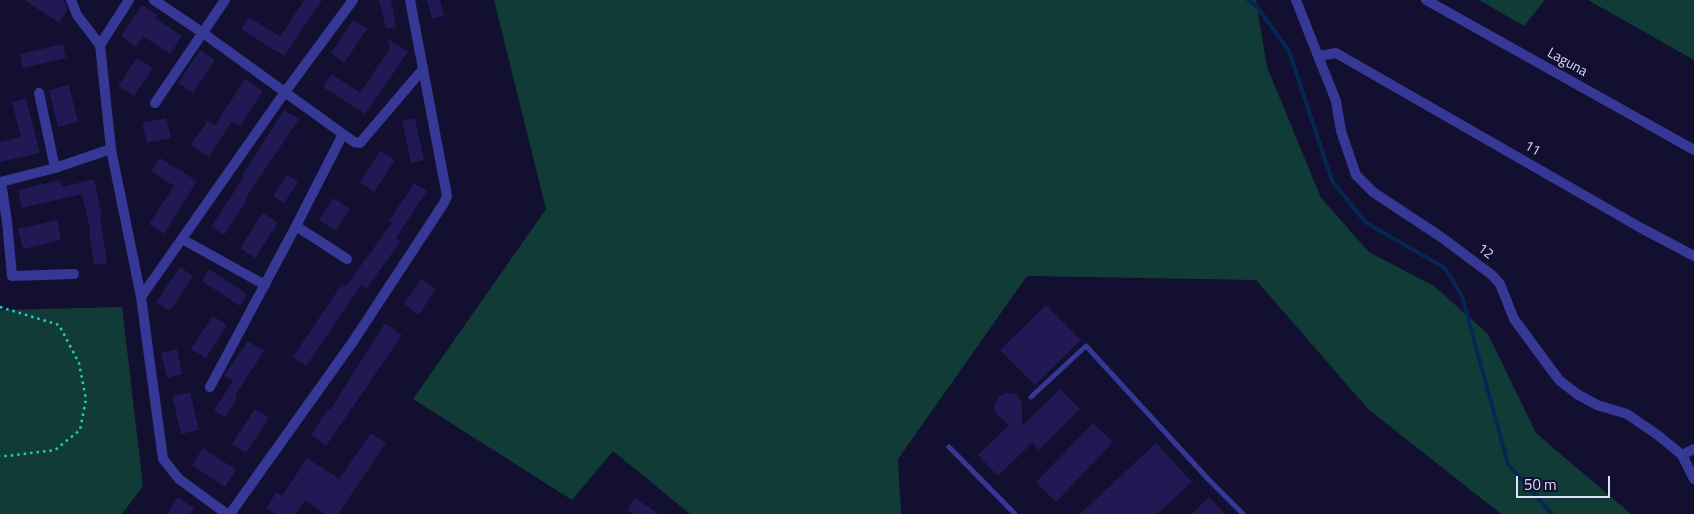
<!DOCTYPE html>
<html>
<head>
<meta charset="utf-8">
<style>
  body { margin:0 }
  #map { position:relative; width:1694px; height:514px; overflow:hidden; background:#120f30; font-family:"Titillium Web",sans-serif }
  canvas { display:block }
  .scale { position:absolute; left:1516px; top:476px; width:94px; height:22px; box-sizing:border-box; border:2px solid #dfdeff; border-top:0; padding-left:6px; font-size:15px; line-height:18px; white-space:nowrap; color:#dfdeff; -webkit-text-stroke:4px #120f30; paint-order:stroke }
</style>
</head>
<body>
<div id="map">
<canvas width="1694" height="514"></canvas>
<div class="scale">50 m</div>
</div>
<script>
const ctx = document.querySelector('canvas').getContext('2d');
ctx.lineJoin = 'round';
function fillPath(path, color) { ctx.fillStyle = color; ctx.fill(path, 'evenodd'); }
function strokePath(path, color, width, dash) { ctx.strokeStyle = color; ctx.lineWidth = width; ctx.lineCap = dash ? 'butt' : 'round'; ctx.setLineDash(dash || []); ctx.stroke(path); }
function write(font, color, halo, rows, align = 'center') {
  ctx.font = font + ' "Titillium Web",sans-serif'; ctx.lineWidth = 5; ctx.setLineDash([]); ctx.textBaseline = 'middle'; ctx.strokeStyle = halo; ctx.fillStyle = color; for (const [text, x, y, turn = 0] of rows) {
    ctx.save(); ctx.translate(x, y); ctx.rotate((+turn || 0) * Math.PI / 180); ctx.textAlign = isNaN(turn) ? turn : align; if (halo) ctx.strokeText(text, 0, 0); ctx.fillText(text, 0, 0); ctx.restore();
  }
}
const green = new Path2D(`
  M494 0H1256L1267 67 1321 198 1369 252 1434 286 1488 334 1536 433 1631 514H1501L1368 409 1256 280 1027 276 898 459 901 514H690L613 451 572 500 413 399 546 209Z
  M1479 0H1545L1524 26Z
  M1588 0H1694V60Z
  M122 307 143 486 122 514H0V310Z`);
const stream = new Path2D(`
  M1248 0 1257 7 1289 51 1332 181 1365 222 1445 268 1462 296 1508 464 1552 514`);
const building = new Path2D(`
  M24 0H64L67 10 59 23Z
  M304 0H322L284 56 241 29 249 17 280 37Z
  M379 0H391L396 27 386 29Z
  M427 0H440L444 16 432 19Z
  M142 5 157 15 155 18 182 36 170 54 143 36 136 47 121 36Z
  M353 20 367 29 344 63 331 53Z
  M388 39 408 52 365 114 323 87 332 74 360 93 390 48Z
  M63 44 66 58 23 68 20 54Z
  M200 50 215 60 193 93 178 83Z
  M137 58 153 68 134 96 118 86Z
  M245 79 263 91 240 126 232 121 209 157 191 145 208 120 215 125Z
  M69 85 78 122 58 127 49 90Z
  M26 99 40 153 0 162V142L21 137 12 102Z
  M284 110 299 119 245 199 247 200 224 235 211 227 243 178 241 177Z
  M166 118 171 138 147 143 142 123Z
  M415 118 424 160 411 163 402 121Z
  M380 151 395 160 374 192 360 182Z
  M160 158 197 181 164 234 149 224 174 186 151 171Z
  M287 175 298 182 284 203 273 196Z
  M94 179 102 217H100L107 263 94 265 89 230H90L82 194 22 208 18 190 60 180 62 187Z
  M414 183 427 191 396 238 401 241 366 289 361 285 306 366 293 357 342 284 346 286 392 223 389 221Z
  M333 198 350 209 336 231 319 220Z
  M263 213 278 223 255 258 240 248Z
  M57 220 61 240 23 249 18 229Z
  M180 267 193 276 170 311 156 302Z
  M209 269 247 294 240 306 202 281Z
  M421 279 436 289 419 315 404 304Z
  M1046 305 1081 340 1035 385 1000 350Z
  M213 316 227 325 206 358 191 349Z
  M385 323 402 335 326 446 311 435 328 409 330 410Z
  M248 341 264 351 235 396 237 398 225 417 214 410 233 381 224 375Z
  M177 349 182 374 167 378 161 353Z
  M1060 389 1080 409 1039 450 1032 443 998 476 978 455 1009 425 997 415 995 411 994 406 998 397 1005 393H1014L1018 396 1022 403V426Z
  M190 392 199 430 181 434 172 396Z
  M255 409 269 418 246 453 232 444Z
  M1093 423 1113 442 1056 502 1036 482Z
  M371 433 386 443 338 514H325L305 500 296 514H275L266 508 276 493 282 496 307 458 339 479Z
  M1156 443 1192 482 1157 514H1080Z
  M203 448 236 470 225 487 192 465Z
  M178 497 194 508 190 514H167Z
  M1209 497 1225 514H1192Z
  M635 498 659 514H633L627 510Z`);
const path = new Path2D(`
  M0 307 59 325 79 363 86 399 80 430 55 450 7 456H0`);
const lane = new Path2D(`
  M1031 397 1086 346 1208 479 1243 514
  M949 447 1015 514`);
const street = new Path2D(`
  M71 0 77 15 100 45
  M129 0 100 45 111 149 141 297 163 459 179 479 227 514
  M154 0 203 33 354 142 360 143 423 69
  M1296 0 1318 56
  M1426 0 1694 150
  M39 93 55 168
  M155 103 225 0
  M296 226 347 259
  M182 239 265 285
  M1694 256 1641 228 1336 53 1318 56 1336 101 1341 131 1356 175 1373 192 1441 237 1492 275 1500 284 1514 319 1559 380 1577 394 1597 405 1627 414 1659 436 1682 455 1694 479
  M74 274 12 276 7 222 1 182 55 168 111 149
  M141 297 285 92 353 0
  M210 387 296 226 343 134
  M1682 455 1694 449
  M230 514 352 343 444 203 447 196 410 0`);
const streetNames = [
  ["Laguna",1567,63,29],
  ["11",1532,149,30],
  ["12",1485,252,37]
];
fillPath(green, '#113b36');
strokePath(stream, '#052753', 4);
fillPath(building, '#211953');
strokePath(path, '#23ceb8', 2.5, [2.5, 4]);
strokePath(lane, '#353894', 5);
strokePath(street, '#353894', 10);
write('14px', '#dfdeff', '#120f30', streetNames);
</script>
</body>
</html>
